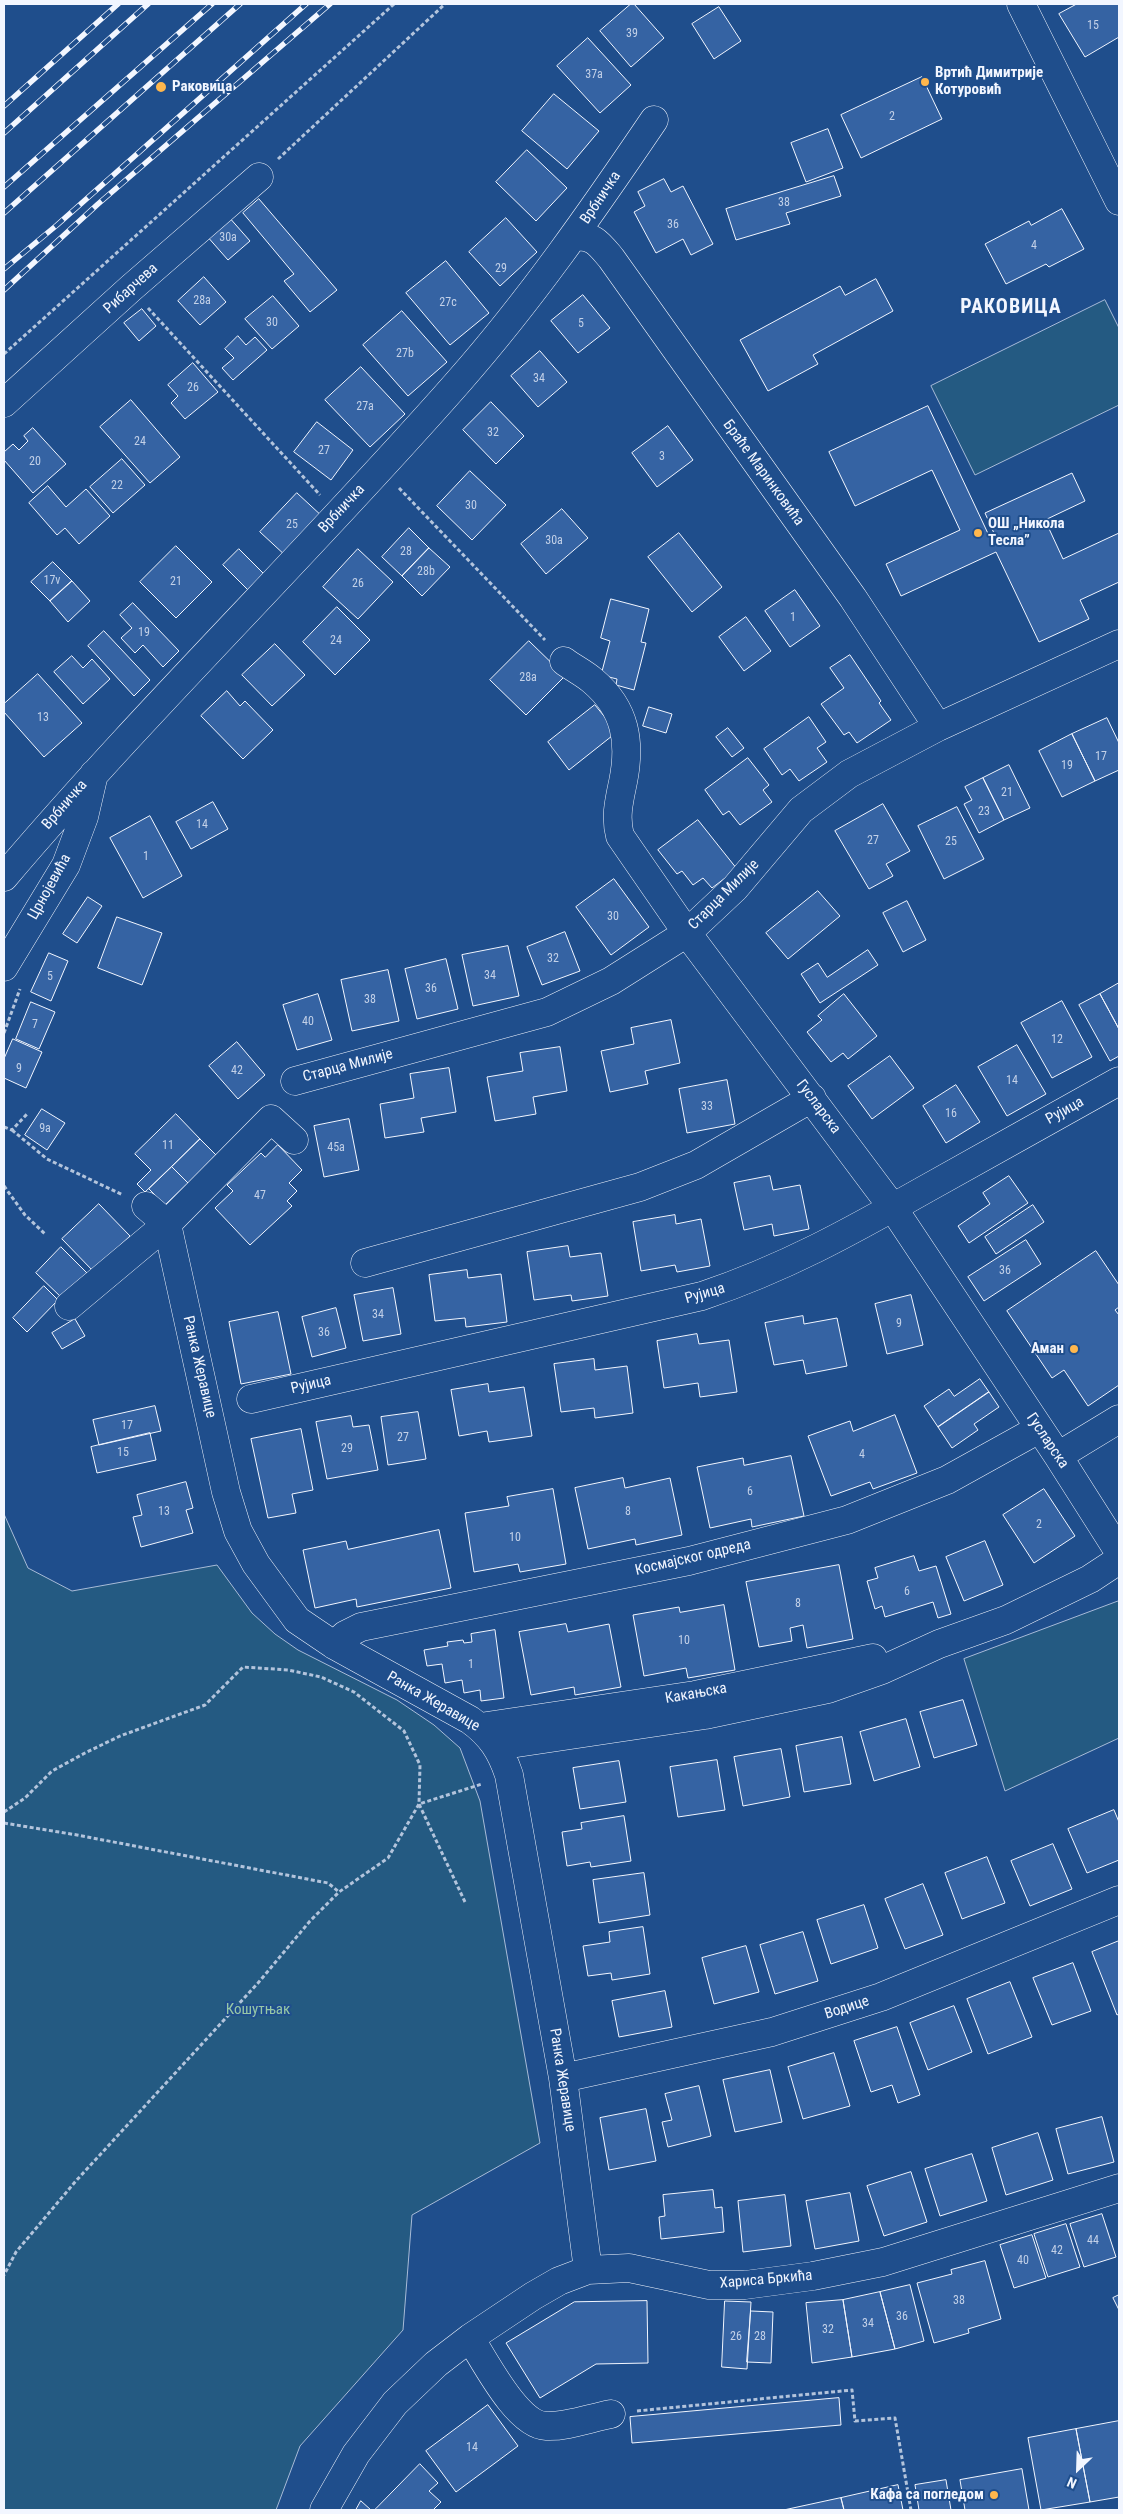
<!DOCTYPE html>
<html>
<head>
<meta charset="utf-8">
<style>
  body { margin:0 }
  #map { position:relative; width:1123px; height:2514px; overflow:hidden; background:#1f4e8c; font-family:"Roboto Condensed",sans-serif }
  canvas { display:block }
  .frame { position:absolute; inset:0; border:5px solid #f2f6ff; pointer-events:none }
  .north { position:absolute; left:1053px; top:2444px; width:50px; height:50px; -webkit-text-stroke:4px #1f4e8c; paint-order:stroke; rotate:204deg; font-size:14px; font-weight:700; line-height:20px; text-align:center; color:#f2f6ff }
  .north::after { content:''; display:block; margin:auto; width:18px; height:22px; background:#f2f6ff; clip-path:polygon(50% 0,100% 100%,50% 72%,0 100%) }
</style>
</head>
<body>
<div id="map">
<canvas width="1123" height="2514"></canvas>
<div class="frame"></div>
<div class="north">N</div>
</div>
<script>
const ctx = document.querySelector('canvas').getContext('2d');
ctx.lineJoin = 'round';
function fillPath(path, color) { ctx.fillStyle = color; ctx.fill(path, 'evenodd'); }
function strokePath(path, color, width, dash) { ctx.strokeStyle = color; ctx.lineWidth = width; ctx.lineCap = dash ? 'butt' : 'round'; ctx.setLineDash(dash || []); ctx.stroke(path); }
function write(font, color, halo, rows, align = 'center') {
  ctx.font = font + ' "Roboto Condensed",sans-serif'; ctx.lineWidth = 4; ctx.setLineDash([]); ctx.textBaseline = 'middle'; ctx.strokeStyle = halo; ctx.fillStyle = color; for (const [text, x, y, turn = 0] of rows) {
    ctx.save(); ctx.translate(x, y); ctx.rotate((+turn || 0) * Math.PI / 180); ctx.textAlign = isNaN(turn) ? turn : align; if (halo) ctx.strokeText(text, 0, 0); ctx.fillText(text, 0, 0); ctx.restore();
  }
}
const green = new Path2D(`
  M1105 300 1119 328V405L975 475 931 386Z
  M4 1514 28 1568 72 1591 217 1565 252 1613 275 1634 298 1650 397 1700 434 1725 460 1748 480 1801 540 2143 412 2215 403 2330 300 2446 276 2510H4Z
  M1119 1601V1738L1005 1791 964 1659Z`);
const building = new Path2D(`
  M631 4H634L664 38 631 67 600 31Z
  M1077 4H1119V37L1085 57 1059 14Z
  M719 7 741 41 714 59 692 24Z
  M588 38 631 85 600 113 557 66Z
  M922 77 942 119 861 158 841 115Z
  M554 94 599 131 567 169 522 131Z
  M828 129 843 168 806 182 791 143Z
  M527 150 567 188 536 221 496 182Z
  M834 176 841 196 786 213 790 224 736 240 726 209Z
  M664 179 671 192 683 186 713 244 691 255 683 239 656 253 634 212 645 206 638 192Z
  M259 199 337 290 310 312 284 281 294 274 243 213Z
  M1062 209 1084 249 1049 267 1046 264 1006 284 985 244 1029 221 1031 225Z
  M228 216 250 241 228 260 206 235Z
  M506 218 537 252 500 286 469 252Z
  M446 261 489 313 450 345 406 293Z
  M204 277 226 302 200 325 178 301Z
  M876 279 893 311 813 355 818 364 768 391 740 340 840 286 845 295Z
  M583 295 610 328 578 353 551 321Z
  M273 296 299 326 272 349 245 319Z
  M142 309 156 326 139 341 124 323Z
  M402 311 447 362 408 396 363 345Z
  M238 336 246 345 255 337 267 350 233 380 222 368 234 358 225 349Z
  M540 351 567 382 538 407 511 376Z
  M193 363 218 392 185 419 171 403 178 396 168 385Z
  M361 367 405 414 370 447 325 400Z
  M131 400 180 457 150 483 100 427Z
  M491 402 524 436 496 464 463 430Z
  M928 406 992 542 997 540 985 513 1072 473 1085 501 1045 520 1063 559 1119 533V582L1080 600 1089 619 1039 642 996 552 901 596 886 564 960 530 932 470 855 506 829 452Z
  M317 422 353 450 331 480 294 452Z
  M668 426 693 460 657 487 632 453Z
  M33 428 66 464 33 493 4 460V452L13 444 19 450 28 441 24 436Z
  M122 459 145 485 113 513 90 487Z
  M470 471 506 505 472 540 437 506Z
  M48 486 66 507 86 489 110 516 79 544 65 528 57 535 29 503Z
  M297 493 324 518 287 557 260 532Z
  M562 509 588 538 546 574 521 544Z
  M409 528 429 548 402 576 382 557Z
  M679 533 722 587 692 612 648 557Z
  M176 546 212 582 176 618 140 582Z
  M429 548 450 567 422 596 402 576Z
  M239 549 265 575 249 591 223 565Z
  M358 549 393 582 358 619 323 587Z
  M53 562 72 581 50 601 31 582Z
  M72 581 90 601 68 622 50 601Z
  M795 590 820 626 790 647 765 611Z
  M611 599 649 609 641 642 646 643 634 690 616 685 617 679 601 675 610 641 601 638Z
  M133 603 179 651 163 667 143 645 135 653 121 638 132 628 120 615Z
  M337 607 370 640 335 675 303 642Z
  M746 617 771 651 744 671 719 637Z
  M104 631 150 680 134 696 88 646Z
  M529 641 565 676 526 715 490 680Z
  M275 644 305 675 272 706 242 675Z
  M850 655 881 701 879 703 891 720 857 743 849 732 844 735 821 704 844 688 830 668Z
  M72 656 83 668 92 659 110 679 83 704 54 672Z
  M38 674 82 723 44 757 4 712V704Z
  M227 691 240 706 245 701 273 730 243 759 201 716Z
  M595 705 617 732 569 770 548 742Z
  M649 707 672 714 666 733 643 726Z
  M809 717 826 742 817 748 827 762 799 781 790 769 782 775 764 749Z
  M1107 718 1119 743V770L1095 781 1072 734Z
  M728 728 744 748 732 757 716 737Z
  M1072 734 1095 781 1062 797 1039 751Z
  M748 758 769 785 763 790 772 802 740 825 729 811 723 815 705 790Z
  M1009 765 1030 808 1004 820 983 778Z
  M983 778 1004 820 979 833 964 804 972 800 965 787Z
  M213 802 228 829 191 849 176 822Z
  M883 804 910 851 886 864 893 876 869 889 835 831Z
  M957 807 984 859 944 879 918 826Z
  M150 816 182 876 143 898 110 838Z
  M698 820 737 869 712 888 703 878 693 885 682 871 677 874 658 850Z
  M614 879 649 927 611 955 576 907Z
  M818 891 840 916 788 959 766 933Z
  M88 897 102 906 77 943 63 934Z
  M907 901 926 940 903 952 883 913Z
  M117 917 162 933 142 985 98 968Z
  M565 932 580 971 542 985 527 947Z
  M508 946 519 996 473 1006 462 955Z
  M868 950 878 965 820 1003 801 974 818 963 827 977Z
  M49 953 68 961 51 1001 31 992Z
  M446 959 458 1009 417 1019 405 969Z
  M388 970 399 1021 352 1031 341 980Z
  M1119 983V1029L1100 994Z
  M318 994 332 1040 297 1050 283 1005Z
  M844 994 877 1036 848 1059 843 1053 831 1062 807 1032 822 1020 818 1016Z
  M1100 994 1119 1029V1056L1110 1061 1079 1005Z
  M1062 1001 1092 1057 1052 1078 1021 1023Z
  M31 1002 55 1012 39 1049 16 1039Z
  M671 1020 680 1063 645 1071 648 1084 610 1092 601 1051 634 1044 631 1028Z
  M13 1039 42 1052 26 1088 4 1078V1059Z
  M237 1042 265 1075 238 1099 209 1066Z
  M1017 1045 1046 1094 1007 1116 978 1067Z
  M560 1047 567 1091 533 1097 536 1114 495 1121 487 1077 523 1071 520 1053Z
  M890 1056 914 1088 872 1119 848 1086Z
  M449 1068 456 1112 421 1118 424 1132 385 1138 380 1104 414 1098 410 1074Z
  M727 1080 735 1124 687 1133 679 1089Z
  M956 1085 980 1122 946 1143 923 1106Z
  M42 1109 65 1123 47 1150 25 1135Z
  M176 1114 200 1139 145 1192 137 1184 151 1170 135 1154Z
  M349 1119 359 1170 324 1177 314 1126Z
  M200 1139 217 1156 188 1183 172 1167Z
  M278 1145 302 1170 289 1183 297 1191 287 1201 292 1206 250 1245 215 1208 233 1191 227 1185 261 1153 265 1157Z
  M172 1167 188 1183 165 1205 149 1189Z
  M770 1176 773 1190 800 1185 809 1229 774 1236 772 1224 744 1230 734 1183Z
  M1009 1176 1028 1203 969 1243 958 1226 990 1204 983 1193Z
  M99 1204 130 1236 93 1271 62 1239Z
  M1033 1205 1044 1222 996 1254 985 1237Z
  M675 1215 676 1224 701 1219 710 1266 677 1272 675 1265 641 1271 633 1222Z
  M1026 1240 1041 1264 984 1301 968 1277Z
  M568 1246 570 1257 601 1253 608 1296 572 1301 571 1295 534 1300 527 1252Z
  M61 1247 87 1273 62 1298 36 1273Z
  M1096 1251 1119 1285V1307L1115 1310 1119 1315V1385L1088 1406 1064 1370 1052 1378 1007 1311Z
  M467 1270 468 1278 501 1274 507 1322 466 1327 465 1318 435 1321 429 1275Z
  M44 1286 58 1300 27 1332 13 1318Z
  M393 1288 401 1334 363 1341 354 1295Z
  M911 1295 923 1345 887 1354 875 1304Z
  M336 1308 346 1348 312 1357 302 1317Z
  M278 1312 291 1374 241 1384 229 1322Z
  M803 1316 804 1324 837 1318 847 1366 806 1374 803 1360 774 1365 765 1323Z
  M75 1319 85 1336 62 1349 52 1333Z
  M697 1334 699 1344 729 1340 737 1392 700 1397 698 1383 664 1388 657 1341Z
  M594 1359 595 1370 627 1366 633 1413 595 1418 594 1408 561 1412 554 1364Z
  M980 1379 989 1392 938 1427 924 1406 949 1389 954 1396Z
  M488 1384 489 1392 524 1387 532 1436 489 1442 487 1431 459 1436 451 1390Z
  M989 1392 999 1407 974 1424 978 1430 952 1448 938 1427Z
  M155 1406 161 1431 99 1445 93 1420Z
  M418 1412 426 1459 388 1465 381 1417Z
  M895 1415 917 1473 873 1489 870 1482 831 1496 808 1436 850 1421 853 1431Z
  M351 1416 353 1427 369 1425 378 1470 327 1479 316 1422Z
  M301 1429 313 1490 292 1494 296 1513 268 1518 251 1439Z
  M150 1433 156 1460 97 1473 91 1447Z
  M791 1456 804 1516 752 1527 751 1519 710 1528 697 1467 743 1458 744 1465Z
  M623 1478 625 1488 670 1478 682 1535 636 1545 635 1539 588 1549 575 1488Z
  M186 1482 193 1508 186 1510 193 1533 141 1547 133 1517 142 1515 137 1495Z
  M553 1489 566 1564 520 1572 518 1564 474 1572 465 1513 509 1506 507 1497Z
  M1044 1489 1075 1536 1034 1563 1003 1515Z
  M439 1530 451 1588 357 1607 356 1599 315 1608 303 1550 346 1541 348 1549Z
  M985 1541 1003 1585 964 1601 946 1557Z
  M914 1556 919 1571 936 1566 951 1614 938 1618 933 1602 885 1617 882 1606 875 1609 867 1581 878 1578 875 1568Z
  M839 1565 853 1639 807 1648 803 1625 790 1628 792 1641 759 1647 746 1582Z
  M724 1605 735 1670 688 1678 686 1668 644 1676 633 1615 679 1607 680 1612Z
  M566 1624 568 1632 609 1624 621 1687 575 1695 574 1687 531 1695 519 1632Z
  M495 1630 504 1698 481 1701 480 1690 464 1693 462 1680 445 1683 442 1664 427 1666 424 1650 448 1646 447 1642 463 1640 464 1643 472 1642 471 1634Z
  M963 1700 977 1745 934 1758 920 1712Z
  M906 1719 920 1767 874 1781 860 1732Z
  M842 1737 851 1784 804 1792 796 1746Z
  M781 1749 790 1797 743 1806 734 1757Z
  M717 1760 725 1810 678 1817 670 1767Z
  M619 1761 626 1802 580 1809 573 1768Z
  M1114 1810 1119 1822V1860L1087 1873 1068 1829Z
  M624 1816 631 1861 591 1867 590 1862 567 1866 562 1832 582 1829 581 1823Z
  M1053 1844 1072 1889 1030 1906 1011 1861Z
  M987 1857 1005 1903 962 1919 945 1873Z
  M644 1873 650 1915 599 1923 593 1880Z
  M923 1884 943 1935 905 1949 885 1899Z
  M864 1905 878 1948 831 1964 817 1920Z
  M643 1927 650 1974 612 1980 611 1973 588 1976 583 1946 610 1942 609 1932Z
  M803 1932 818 1981 775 1994 760 1945Z
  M1119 1941V2014L1117 2015 1092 1952Z
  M746 1946 759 1992 714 2004 702 1958Z
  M1073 1963 1091 2011 1052 2025 1033 1978Z
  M1010 1982 1032 2037 988 2054 967 1999Z
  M665 1991 672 2027 619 2037 612 2001Z
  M954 2006 972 2052 928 2070 910 2023Z
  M897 2027 920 2095 898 2103 892 2085 871 2092 854 2041Z
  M834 2053 850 2106 803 2119 788 2067Z
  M770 2070 782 2122 735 2132 723 2080Z
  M699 2086 711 2136 668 2147 662 2122 672 2120 665 2094Z
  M646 2109 656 2161 609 2170 600 2118Z
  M1102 2117 1114 2162 1068 2174 1056 2129Z
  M1038 2133 1053 2180 1006 2195 992 2148Z
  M972 2154 987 2201 940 2216 925 2169Z
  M911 2172 927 2222 884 2236 867 2186Z
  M713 2190 715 2208 722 2207 724 2232 661 2239 659 2217 665 2216 663 2195Z
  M850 2193 859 2241 815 2249 806 2201Z
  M785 2195 791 2246 743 2252 738 2201Z
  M1102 2214 1116 2257 1084 2267 1070 2224Z
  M1066 2224 1080 2267 1048 2277 1034 2234Z
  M1032 2235 1046 2278 1014 2288 1000 2245Z
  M985 2261 1001 2319 968 2329 969 2333 934 2343 917 2283 952 2274 951 2270Z
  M910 2285 924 2341 895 2349 880 2292Z
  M880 2292 895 2349 852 2357 843 2300Z
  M1119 2295V2310L1113 2298Z
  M843 2300 852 2357 812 2363 806 2303Z
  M647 2301 648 2363 596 2364 540 2398 506 2343 574 2302Z
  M725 2301 751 2302 747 2369 722 2367Z
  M751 2311 773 2312 771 2363 747 2362Z
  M839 2398 841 2425 632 2443 630 2417Z
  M488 2405 518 2446 456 2492 426 2451Z
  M1119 2421V2497L1090 2502 1076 2429Z
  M1076 2429 1090 2502 1041 2510 1028 2438Z
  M420 2464 438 2483 429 2491 441 2502 433 2510H377L376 2509Z
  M1022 2469 1029 2510H965L960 2480Z
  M946 2480 951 2510H919L915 2485Z
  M898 2485 903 2510H844L841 2498Z
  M841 2498 844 2510H784Z
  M361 2501 371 2510H356Z`);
const path = new Path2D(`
  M278 159 445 4
  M148 308 320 495
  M4 354 394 4
  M399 488 545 640
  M4 1033 20 989
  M4 1127 12 1130 28 1113
  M12 1130 47 1159 123 1195
  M4 1186 25 1215 45 1234
  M4 1812 25 1798 52 1771 85 1753 120 1736 205 1705 243 1667 288 1670 321 1677 354 1692 404 1731 420 1765 419 1804 388 1858 339 1892 310 1921 258 1983 75 2182 16 2252 4 2275
  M4 1823 77 1835 328 1883 339 1892
  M465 1902 419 1804 482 1784
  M637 2411 852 2390 855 2421 895 2418 911 2510`);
const minor = new Path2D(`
  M1021 4 1119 201
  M574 237C593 234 600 245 611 258L853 598 938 727
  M4 403 131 288 259 177
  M564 661C573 668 584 673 593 681 626 709 631 742 623 782 619 801 615 817 620 836L687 933 893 1208 1058 1456 1119 1552
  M4 877C150 705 311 550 459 381 531 299 593 210 654 120
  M4 967 66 865 84 817 94 774
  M295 1081 547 1012 611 981 687 933 735 888 801 810 849 774 938 727 1119 644
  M146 1206 167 1224
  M167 1224 226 1492 238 1531 256 1564 297 1620 334 1645 470 1720C491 1735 501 1751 509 1775L563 2078 588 2270
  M365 1263 640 1187 696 1165 812 1098
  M69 1306 167 1224 271 1119 294 1140
  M251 1399 702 1296C785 1268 848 1233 924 1190 989 1154 1054 1117 1119 1081
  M1058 1456 1119 1419
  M334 1645 345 1635 361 1627 689 1561 847 1520 947 1480 1039 1429
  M480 1727 695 1695 873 1658
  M497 1746 705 1715 828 1689 882 1670 939 1644 1006 1620 1090 1579 1119 1560
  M563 2078 772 2032 881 1997 1119 1900
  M470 2338C485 2361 517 2425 546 2426 567 2427 590 2418 611 2414
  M324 2510 356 2454 395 2403 436 2364 470 2338 533 2296 559 2281 588 2270 629 2268 709 2285H745L813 2276 883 2262 1119 2188`);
const rail = new Path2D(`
  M4 106 118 4
  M4 133 148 4
  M4 187 212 4
  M4 213 240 4
  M4 269 57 225 306 4
  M4 290 98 204 330 4`);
const markers = [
  [925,82,5,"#ffb74d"],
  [161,87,6,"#ffb74d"],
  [978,533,5,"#ffb74d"],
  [1074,1349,5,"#ffb74d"],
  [994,2495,5,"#ffb74d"]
];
const numberNames = [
  ["15",1093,26],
  ["39",632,34],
  ["37a",594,75],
  ["2",892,117],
  ["38",784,203],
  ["36",673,225],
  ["30a",228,238],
  ["4",1034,246],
  ["29",501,269],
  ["28a",202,301],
  ["27c",448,303],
  ["30",272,323],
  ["5",581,324],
  ["27b",405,354],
  ["34",539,379],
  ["26",193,388],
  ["27a",365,407],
  ["32",493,433],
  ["24",140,442],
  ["27",324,451],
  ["3",662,457],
  ["20",35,462],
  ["22",117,486],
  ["30",471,506],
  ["25",292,525],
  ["30a",554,541],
  ["28",406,552],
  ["28b",426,572],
  ["17v",52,581],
  ["21",176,582],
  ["26",358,584],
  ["1",793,618],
  ["19",144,633],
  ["24",336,641],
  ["28a",528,678],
  ["13",43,718],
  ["17",1101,757],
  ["19",1067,766],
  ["21",1007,793],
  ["23",984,812],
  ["14",202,825],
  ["27",873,841],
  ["25",951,842],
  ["1",146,857],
  ["30",613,917],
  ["32",553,959],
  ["34",490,976],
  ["5",50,977],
  ["36",431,989],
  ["38",370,1000],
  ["40",308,1022],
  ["7",35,1025],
  ["12",1057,1040],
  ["9",19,1069],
  ["42",237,1071],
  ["14",1012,1081],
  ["33",707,1107],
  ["16",951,1114],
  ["9a",45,1129],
  ["11",168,1146],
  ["45a",336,1148],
  ["47",260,1196],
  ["36",1005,1271],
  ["34",378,1315],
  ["9",899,1324],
  ["36",324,1333],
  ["17",127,1426],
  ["27",403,1438],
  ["29",347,1449],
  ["15",123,1453],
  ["4",862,1455],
  ["6",750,1492],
  ["13",164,1512],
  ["8",628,1512],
  ["2",1039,1525],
  ["10",515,1538],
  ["6",907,1592],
  ["8",798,1604],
  ["10",684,1641],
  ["1",471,1665],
  ["44",1093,2241],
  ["42",1057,2251],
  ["40",1023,2261],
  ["38",959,2301],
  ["36",902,2317],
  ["34",868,2324],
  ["32",828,2330],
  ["26",736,2337],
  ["28",760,2337],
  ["14",472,2448]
];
const poiNames = [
  ["Вртић Димитрије",935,73],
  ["Котуровић",935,90],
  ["Раковица",172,87],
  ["ОШ „Никола",988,524],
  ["Тесла”",988,541],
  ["Аман",1064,1349,"right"],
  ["Кафа са погледом",984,2495,"right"]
];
const streetNames = [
  ["Врбничка",601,198,-56],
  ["Рибарчева",131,289,-42],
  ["Браће Маринковића",763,473,54],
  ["Врбничка",342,509,-47],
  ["Врбничка",65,805,-49],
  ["Црнојевића",50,887,-61],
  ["Старца Милије",724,895,-45],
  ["Старца Милије",348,1066,-15],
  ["Гусларска",818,1107,53],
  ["Рујица",1065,1111,-29],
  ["Рујица",705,1294,-16],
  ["Ранка Жеравице",199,1367,77],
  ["Рујица",311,1385,-13],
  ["Гусларска",1047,1441,56],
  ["Космајског одреда",693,1558,-13],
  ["Какањска",696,1694,-10],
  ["Ранка Жеравице",433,1702,30],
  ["Водице",847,2008,-18],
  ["Ранка Жеравице",562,2080,81],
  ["Хариса Бркића",766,2280,-5]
];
const parkNames = [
  ["Кошутњак",258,2010]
];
const districtNames = [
  ["РАКОВИЦА",1011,308]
];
fillPath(green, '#245a82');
strokePath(green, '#a8bbd7', 1);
fillPath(building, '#3563a3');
strokePath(building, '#f2f6ff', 1);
strokePath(minor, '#f2f6ff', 29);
strokePath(path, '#b3c4dc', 3, [4, 2.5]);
strokePath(minor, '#1f4e8c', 28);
strokePath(rail, '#f2f6ff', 5.5);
strokePath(rail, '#1f4e8c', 4, [11]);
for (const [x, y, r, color] of markers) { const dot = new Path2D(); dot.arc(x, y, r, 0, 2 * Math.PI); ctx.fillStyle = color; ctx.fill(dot); strokePath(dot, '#1f4e8c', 2); }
write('12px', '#c3d1e8', null, numberNames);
write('bold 15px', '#f2f6ff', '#1f4e8c', poiNames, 'left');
write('15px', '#f2f6ff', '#1f4e8c', streetNames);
write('15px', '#97c8a6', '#1f4e8c', parkNames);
ctx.letterSpacing = '1px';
write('bold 20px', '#f2f6ff', '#1f4e8c', districtNames);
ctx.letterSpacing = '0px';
</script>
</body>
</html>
